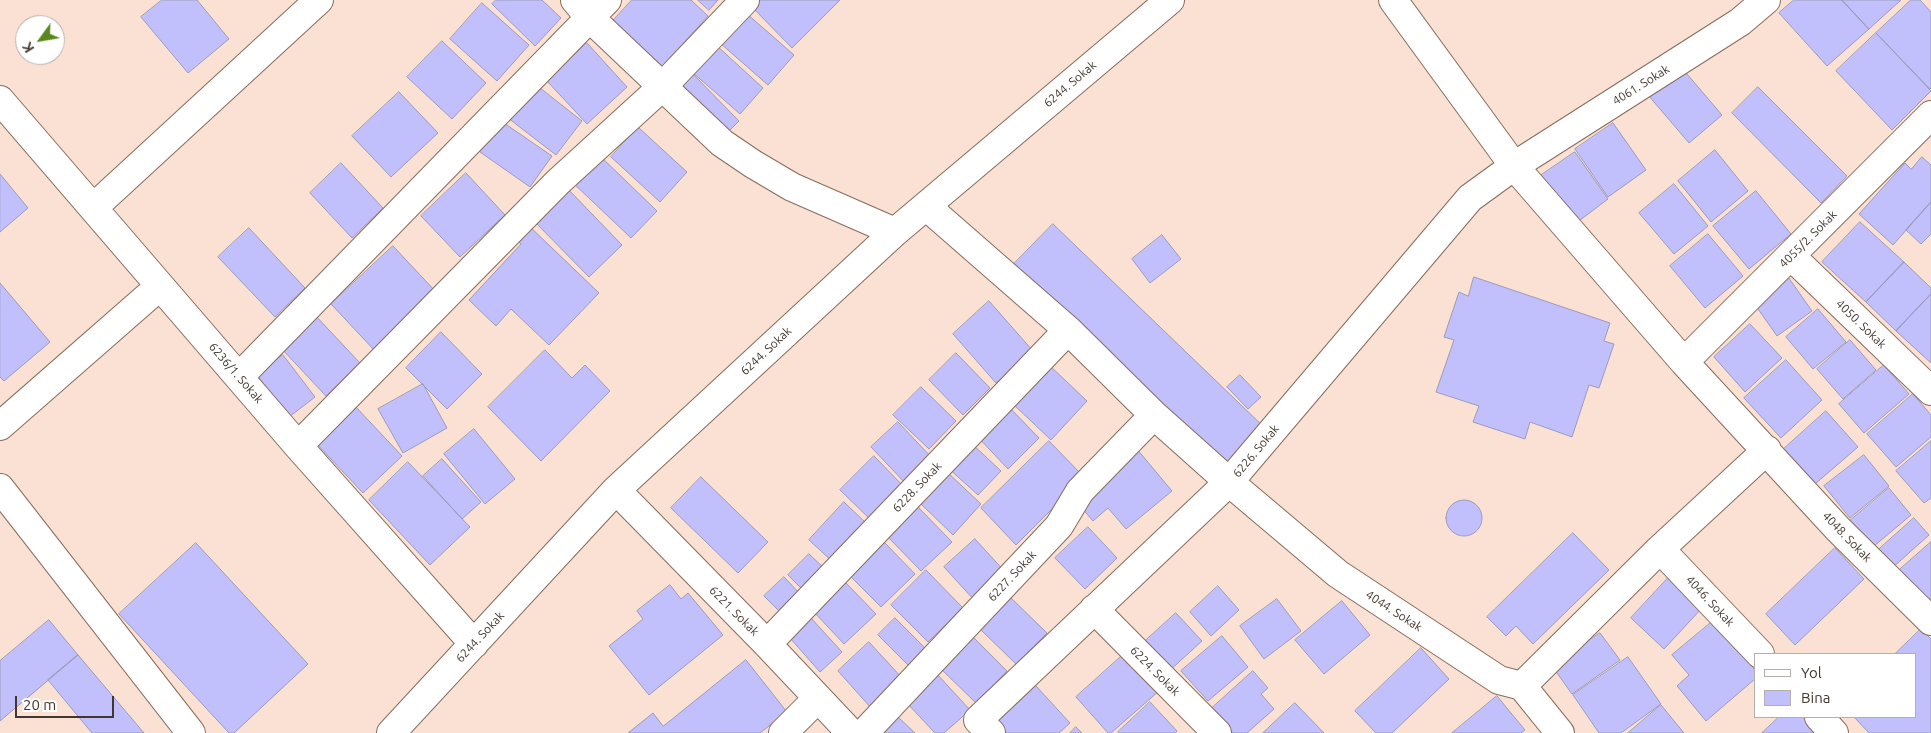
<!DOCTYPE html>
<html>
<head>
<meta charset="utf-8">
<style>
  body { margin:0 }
  #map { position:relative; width:1931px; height:733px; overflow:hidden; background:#fbe1d3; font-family:Ubuntu,sans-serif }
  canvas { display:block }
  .legend { position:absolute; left:1754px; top:653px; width:162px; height:65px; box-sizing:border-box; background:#fff; border:1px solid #b3afab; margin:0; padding:6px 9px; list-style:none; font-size:15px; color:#42362e }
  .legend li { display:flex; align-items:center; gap:10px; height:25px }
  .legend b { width:25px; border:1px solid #b3afab }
  .north { position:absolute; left:15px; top:15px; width:50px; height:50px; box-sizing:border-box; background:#fff; border:1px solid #b3afab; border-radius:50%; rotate:238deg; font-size:14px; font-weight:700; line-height:20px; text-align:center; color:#42362e }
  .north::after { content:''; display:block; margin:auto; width:18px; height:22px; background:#59891e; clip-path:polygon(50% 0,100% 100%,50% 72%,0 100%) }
  .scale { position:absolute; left:15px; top:696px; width:99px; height:22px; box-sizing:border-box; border:2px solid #42362e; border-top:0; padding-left:6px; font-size:15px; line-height:18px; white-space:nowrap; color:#42362e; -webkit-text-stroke:4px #fff; paint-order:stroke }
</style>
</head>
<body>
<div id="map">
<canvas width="1931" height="733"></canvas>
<ul class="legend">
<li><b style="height:6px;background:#fff"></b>Yol</li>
<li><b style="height:14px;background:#c1c0fd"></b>Bina</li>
</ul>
<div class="north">K</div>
<div class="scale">20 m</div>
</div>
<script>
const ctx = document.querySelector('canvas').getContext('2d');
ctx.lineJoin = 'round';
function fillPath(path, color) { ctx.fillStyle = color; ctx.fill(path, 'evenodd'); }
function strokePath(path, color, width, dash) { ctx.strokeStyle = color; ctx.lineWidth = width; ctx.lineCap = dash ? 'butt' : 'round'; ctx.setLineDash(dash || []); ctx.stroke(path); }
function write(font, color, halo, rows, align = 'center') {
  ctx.font = font + ' Ubuntu,sans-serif'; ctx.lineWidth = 4; ctx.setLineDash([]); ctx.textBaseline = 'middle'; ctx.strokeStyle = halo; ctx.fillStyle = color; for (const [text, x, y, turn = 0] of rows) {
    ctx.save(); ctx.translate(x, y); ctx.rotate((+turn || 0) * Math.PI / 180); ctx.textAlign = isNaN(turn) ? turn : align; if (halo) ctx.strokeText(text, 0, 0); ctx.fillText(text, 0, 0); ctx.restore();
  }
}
const building = new Path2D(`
  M162 0H197L229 39 188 73 141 17Z
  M496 0H542L561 18 535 46 492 4Z
  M632 0H691L708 16 658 71 608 26Z
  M698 0H718L709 10Z
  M759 0H840L792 48 752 7Z
  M1794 0H1842L1869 29 1827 66 1779 13Z
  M1842 0H1901L1869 29Z
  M1911 0H1920L1931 12V88L1930 89 1876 33Z
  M482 3 529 45 497 81 450 39Z
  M746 13 794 55 768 85 720 43Z
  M1876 33 1931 91 1892 130 1836 71Z
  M442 41 486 83 452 119 407 77Z
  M587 43 627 87 587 124 547 81Z
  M716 45 763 88 740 114 692 72Z
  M1681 67 1722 115 1689 143 1648 95Z
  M691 72 739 121 721 139 673 90Z
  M535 84 582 121 556 155 508 118Z
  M1758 87 1847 176 1821 203 1732 113Z
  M399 92 438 133 391 177 352 136Z
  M501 121 552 156 530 187 480 152Z
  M1613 123 1646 170 1608 197 1575 149Z
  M638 127 687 172 660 202 611 157Z
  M1715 150 1748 191 1711 222 1678 181Z
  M1575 152 1608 199 1575 224 1537 178Z
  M597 153 657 211 631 238 571 181Z
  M1922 157 1931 165V202L1893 245 1859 214 1905 163 1911 169Z
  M341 163 383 208 352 238 310 193Z
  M466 173 505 215 460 257 421 216Z
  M0 174 28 208 0 232Z
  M1674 184 1708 226 1674 254 1639 213Z
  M566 187 622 245 589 277 532 219Z
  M1756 191 1791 234 1749 269 1713 226Z
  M1931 202V234L1921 244 1906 230Z
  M1860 222 1904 262 1866 302 1822 262Z
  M526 223 599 293 549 345 511 309 496 326 469 300 521 244 513 236Z
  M1053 224 1267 430 1227 472 1012 266Z
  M249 228 305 288 275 317 218 257Z
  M1708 234 1743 276 1705 308 1670 266Z
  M1162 235 1181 259 1150 283 1132 259Z
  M393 246 437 293 375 351 331 304Z
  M1904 262 1931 288V294L1896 331 1866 302Z
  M1786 274 1812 311 1777 336 1751 299Z
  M1474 277 1610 323 1604 341 1614 344 1599 388 1589 385 1572 437 1530 422 1525 439 1473 422 1479 406 1436 392 1454 340 1444 337 1459 292 1468 296Z
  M0 283 50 342 4 381 0 377Z
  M1931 294V363L1896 331Z
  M989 301 1033 351 996 383 953 334Z
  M1818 309 1846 342 1813 369 1786 337Z
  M314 314 360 363 326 396 280 347Z
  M1750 324 1782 358 1745 392 1714 357Z
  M441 332 482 374 447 409 406 368Z
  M1850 340 1876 370 1843 399 1817 369Z
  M545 350 572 378 585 365 610 391 541 461 488 407Z
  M956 353 990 388 963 415 929 380Z
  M283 355 315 397 289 417 257 375Z
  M1786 360 1822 400 1781 438 1744 398Z
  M1048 364 1087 401 1051 440 1012 403Z
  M1884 365 1909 394 1864 433 1839 404Z
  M1240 375 1261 397 1248 409 1227 387Z
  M423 384 447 428 403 453 378 409Z
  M921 387 956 421 929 449 893 415Z
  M1913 394 1931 415V437L1896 467 1867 434Z
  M1006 404 1039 438 1008 469 975 434Z
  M354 405 402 456 363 493 315 442Z
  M1826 411 1858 447 1808 490 1777 455Z
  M898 422 934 460 907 485 871 447Z
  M474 429 515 479 485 504 444 454Z
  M1049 441 1084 477 1016 545 981 508Z
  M1931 441V498L1924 503 1896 471Z
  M970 442 1001 471 978 495 947 467Z
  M1136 448 1172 491 1126 529 1108 508 1093 521 1075 500Z
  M1864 455 1889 486 1850 518 1824 486Z
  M874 456 906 489 873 522 840 490Z
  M442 459 481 502 462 519 423 476Z
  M408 462 470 527 430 565 369 500Z
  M946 471 981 504 953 535 918 501Z
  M701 477 768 542 738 573 671 508Z
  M1889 488 1911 515 1867 552 1845 525Z
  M1446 518a18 18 0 1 1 36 0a18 18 0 1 1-36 0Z
  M844 502 869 526 835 564 809 540Z
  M917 506 952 542 921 571 886 535Z
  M1914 518 1929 535 1891 569 1876 552Z
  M1088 527 1117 558 1085 589 1055 558Z
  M1573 533 1609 570 1533 644 1516 626 1506 636 1487 617Z
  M975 539 1006 573 975 601 944 567Z
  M884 542 915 574 881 607 850 576Z
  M1931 542V599L1925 604 1897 572Z
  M196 543 308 664 234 733H229L119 614Z
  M1835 548 1864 579 1795 645 1766 614Z
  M809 554 826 570 805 592 788 575Z
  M926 570 963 608 928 642 891 605Z
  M784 577 803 597 784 616 764 596Z
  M1669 577 1702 608 1664 649 1631 618Z
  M844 581 876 614 844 644 813 611Z
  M670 585 681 599 688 593 723 635 649 695 609 646 643 619 637 611Z
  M1218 586 1239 610 1211 636 1190 612Z
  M1009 596 1047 633 1016 664 979 628Z
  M1277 599 1301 631 1264 659 1240 626Z
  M1342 601 1370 635 1324 674 1295 640Z
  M1176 613 1202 641 1168 672 1143 643Z
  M811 618 842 652 820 672 790 638Z
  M895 618 927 650 910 667 878 635Z
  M49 620 78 655 0 721V661Z
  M1713 621 1755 670V679L1706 721 1677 686 1689 675 1672 655Z
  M1921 629 1931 639V733H1869L1854 717H1915V654H1895Z
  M1600 633 1620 660 1572 694 1552 666Z
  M972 636 1007 671 976 703 940 668Z
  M1222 636 1248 667 1208 701 1181 671Z
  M869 642 902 678 871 708 838 671Z
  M1421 648 1449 679 1392 733H1376L1355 711Z
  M1125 653 1159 691 1111 733H1108L1076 697Z
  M78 655 144 733H92L48 680Z
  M1628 657 1661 704 1621 733H1599L1573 695Z
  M746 660 787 712 760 733H628L653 713 663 726Z
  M1253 671 1268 688 1261 694 1274 709 1247 733H1233L1212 708Z
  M937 674 970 710 944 733H935L906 702Z
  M1036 686 1070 723 1059 733H1007L997 723Z
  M1497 696 1525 730 1521 733H1452Z
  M1150 702 1177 731 1175 733H1119L1118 732Z
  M1295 703 1324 733H1263Z
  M1661 705 1684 733H1628Z
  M897 716 915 733H881Z
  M1779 717H1810L1826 733H1762Z
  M1076 727 1082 733H1070Z`);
const minor = new Path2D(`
  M575 0 590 18 722 143 753 164 792 187 895 232
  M1393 0 1514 166 1684 362 1838 529 1931 621
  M0 100 298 446 474 644
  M926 206 1068 330 1154 415 1229 482 1338 574 1499 680 1522 686 1560 733
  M93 208 319 0
  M1791 256 1931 391
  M1684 362 1931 115
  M239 377 607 0
  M0 426 160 286
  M298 446 558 182 662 87 745 0
  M0 488 191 733
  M616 490 767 644 851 733
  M1660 549 1760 654
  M1094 609 1217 733
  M767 644 1068 330
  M1522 686 1660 549 1767 450
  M1819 717 1834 733
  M391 733 616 490 895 232 1170 0
  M783 733 817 699
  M864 733 1059 526 1080 491 1154 415
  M991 733 978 720 1229 482 1470 198 1514 166 1740 22 1766 0`);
const streetNames = [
  ["6244. Sokak",1070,84,-40],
  ["4061. Sokak",1641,85,-32],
  ["4055/2. Sokak",1808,239,-45],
  ["4050. Sokak",1861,324,44],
  ["6244. Sokak",766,351,-43],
  ["6236/1. Sokak",236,373,49],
  ["6226. Sokak",1256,451,-50],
  ["6228. Sokak",917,487,-46],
  ["4048. Sokak",1847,537,46],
  ["6227. Sokak",1012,576,-47],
  ["4046. Sokak",1710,601,47],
  ["6221. Sokak",734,611,45],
  ["4044. Sokak",1394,611,33],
  ["6244. Sokak",480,637,-47],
  ["6224. Sokak",1155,671,45]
];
fillPath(building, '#c1c0fd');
strokePath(building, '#9b9bb9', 1);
strokePath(minor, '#886c5b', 30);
strokePath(minor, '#fff', 28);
write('12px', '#42362e', '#fff', streetNames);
</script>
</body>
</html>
